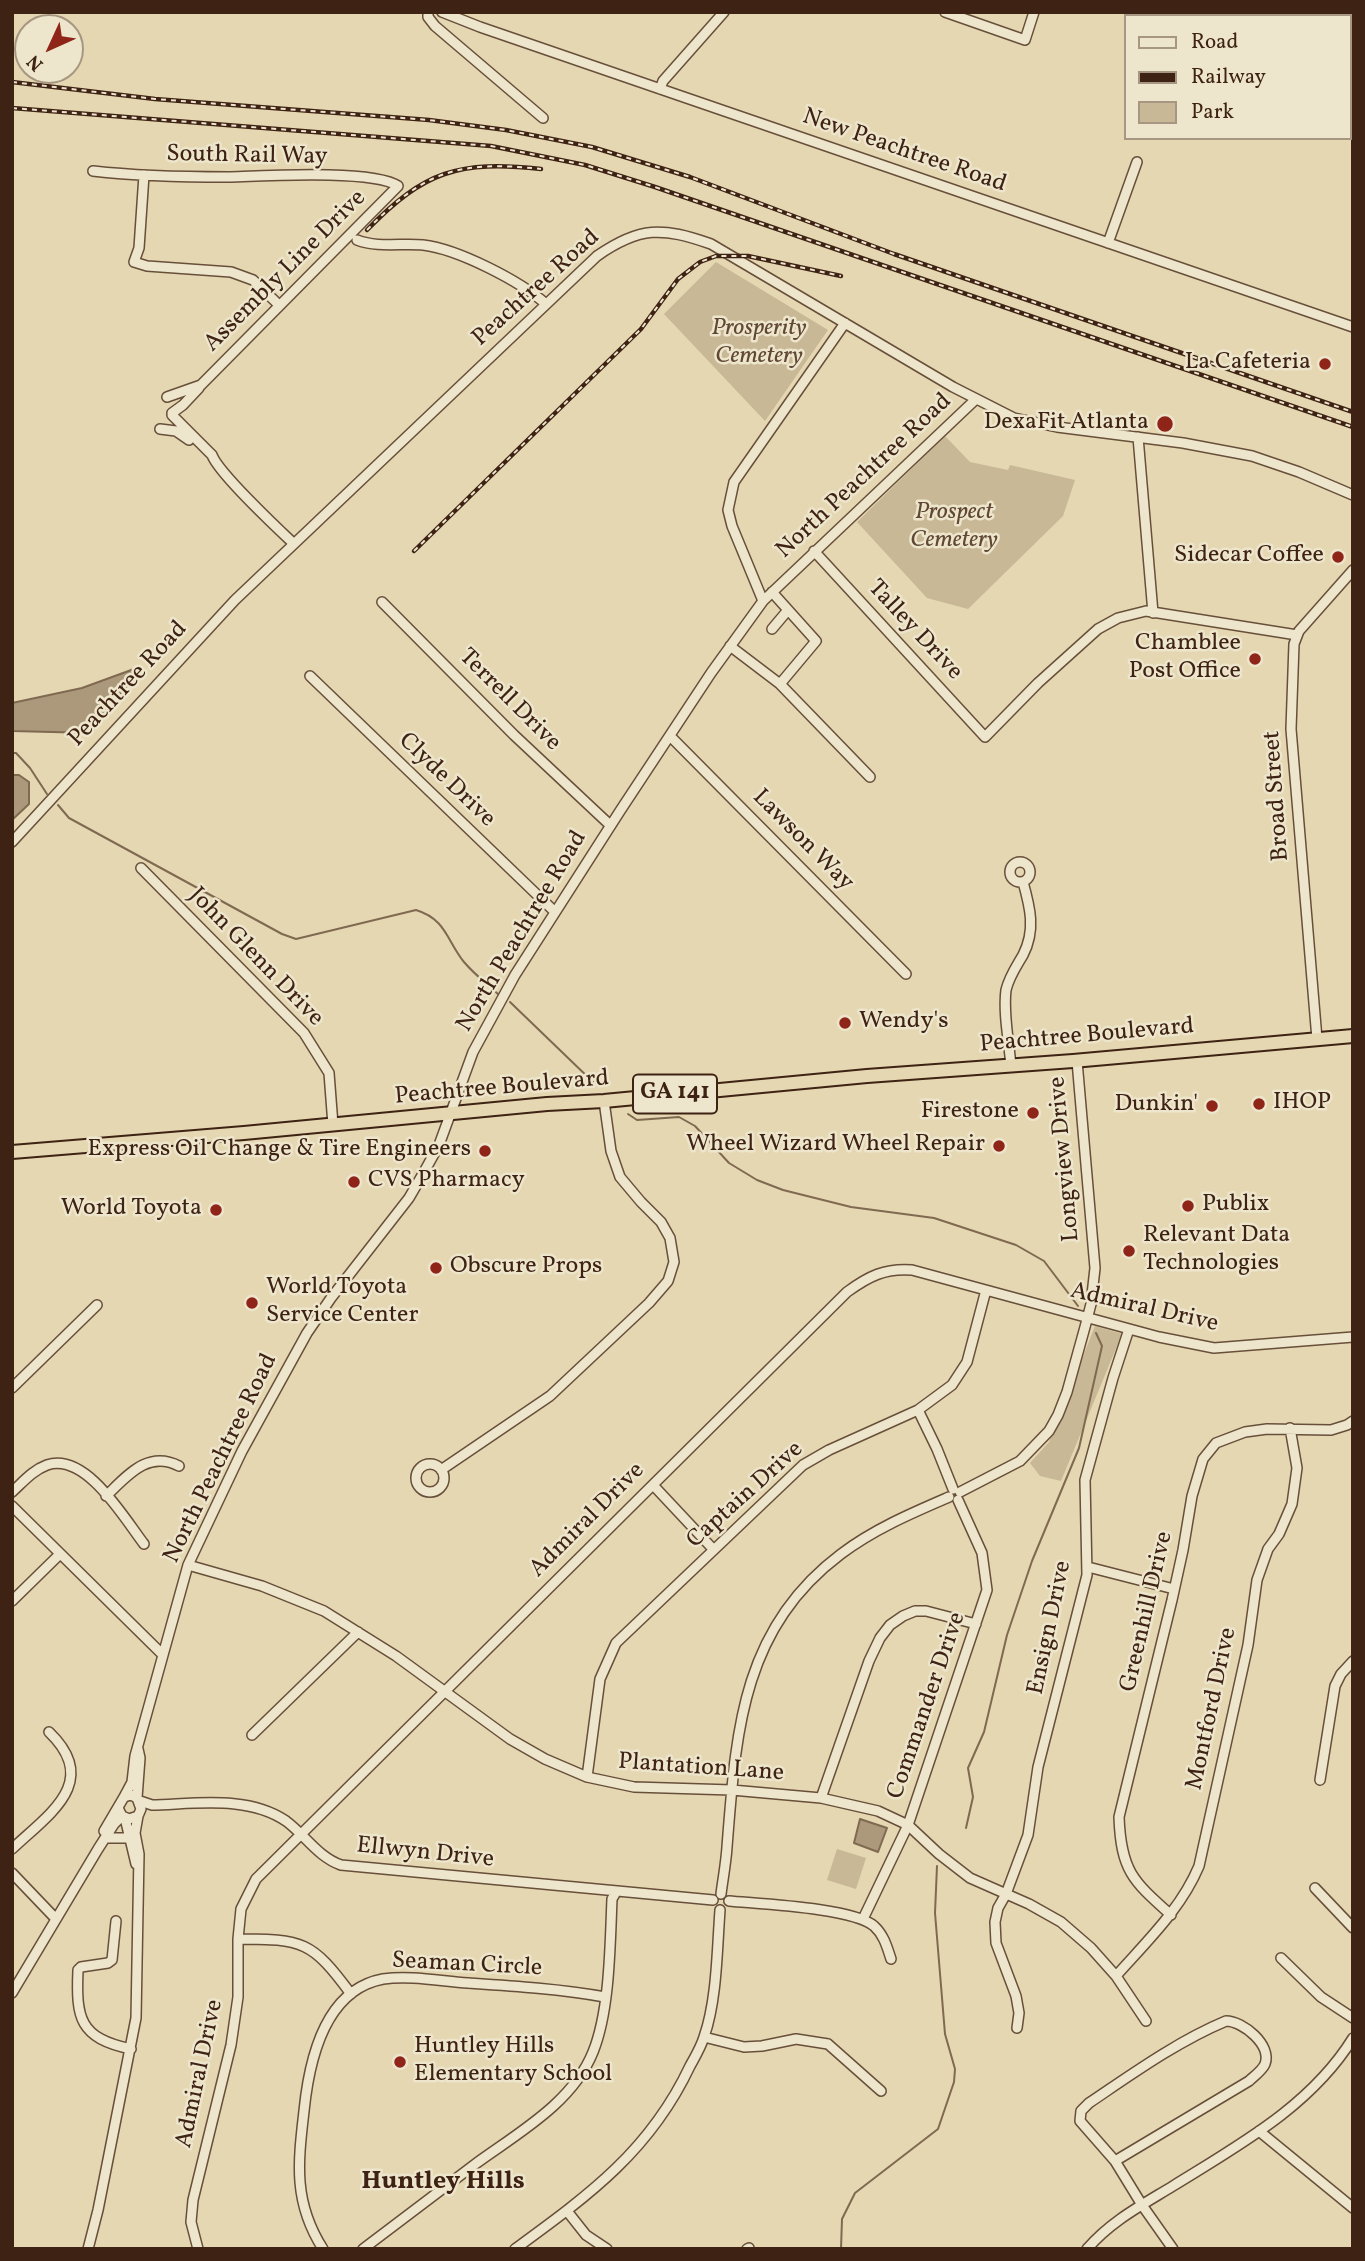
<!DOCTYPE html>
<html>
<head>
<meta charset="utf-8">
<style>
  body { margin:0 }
  #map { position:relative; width:1365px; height:2261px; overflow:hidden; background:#e4d7b1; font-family:Vollkorn,serif }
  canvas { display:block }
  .frame { position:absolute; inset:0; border:14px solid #3e2213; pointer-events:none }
  .legend { position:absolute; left:1124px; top:14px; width:228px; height:126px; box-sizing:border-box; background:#ede5cc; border:2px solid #a79782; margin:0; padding:9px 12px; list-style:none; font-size:21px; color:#3e2213 }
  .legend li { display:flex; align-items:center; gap:14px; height:35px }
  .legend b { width:35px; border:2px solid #a79782 }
  .north { position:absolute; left:14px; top:14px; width:70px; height:70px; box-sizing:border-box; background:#ede5cc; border:2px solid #a79782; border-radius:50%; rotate:225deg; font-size:19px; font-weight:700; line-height:28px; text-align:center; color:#3e2213 }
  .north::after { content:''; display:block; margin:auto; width:24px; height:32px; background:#8f2418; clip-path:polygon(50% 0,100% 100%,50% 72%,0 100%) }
</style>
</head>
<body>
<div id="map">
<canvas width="1365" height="2261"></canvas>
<div class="frame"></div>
<ul class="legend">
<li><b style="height:9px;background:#ede5cc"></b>Road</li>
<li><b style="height:9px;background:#3e2213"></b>Railway</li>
<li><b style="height:19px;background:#c8b896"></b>Park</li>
</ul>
<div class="north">N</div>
</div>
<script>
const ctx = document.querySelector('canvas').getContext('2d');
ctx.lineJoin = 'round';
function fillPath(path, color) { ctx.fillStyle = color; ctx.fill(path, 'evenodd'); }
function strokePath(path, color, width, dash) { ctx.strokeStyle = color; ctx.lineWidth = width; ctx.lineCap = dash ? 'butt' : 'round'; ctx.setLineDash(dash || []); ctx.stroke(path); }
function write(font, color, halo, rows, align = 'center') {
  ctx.font = font + ' Vollkorn,serif'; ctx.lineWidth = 5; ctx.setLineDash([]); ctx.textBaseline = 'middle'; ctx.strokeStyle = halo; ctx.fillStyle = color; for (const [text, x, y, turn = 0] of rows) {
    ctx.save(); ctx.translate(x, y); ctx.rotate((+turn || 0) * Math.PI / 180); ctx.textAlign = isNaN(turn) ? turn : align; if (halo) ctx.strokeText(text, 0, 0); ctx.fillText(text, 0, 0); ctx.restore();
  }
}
const green = new Path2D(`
  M716 262 828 330 765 421 664 314Z
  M945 436 970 462 1008 470 1010 465 1075 480 1063 516 968 609 927 598 857 522Z
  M1095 1326 1122 1334 1061 1481 1040 1476 1030 1463 1049 1442Z
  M837 1849 866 1858 856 1889 827 1880Z`);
const water = new Path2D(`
  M134 669 136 674 91 733 12 731V703L82 688Z
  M12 775H19L29 782V804L12 820Z
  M860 1819 887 1828 878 1852 854 1843Z`);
const stream = new Path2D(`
  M12 753H16L30 768 47 794
  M58 805 69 818 282 934 296 939 416 910C446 919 447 941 464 962 474 974 487 984 498 994
  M510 1002 593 1082
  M628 1114 637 1120 679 1117 695 1126 729 1163 757 1180 783 1190 851 1207 934 1218 1016 1245 1044 1261 1078 1306
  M966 1828 973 1797 968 1768 984 1732 1007 1635 1032 1561 1079 1448 1102 1346 1096 1333
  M841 2249 842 2219 855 2193 938 2129 954 2082 955 2069 945 2034 935 1913 937 1866`);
const minor = new Path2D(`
  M428 12V17L435 26 543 118
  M442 12 480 27 1353 327
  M945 12 1025 40 1034 12
  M1260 12 1263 16
  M660 89 663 81 724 12
  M1349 106 1353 109
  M93 171C137 176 183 177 228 177 261 176 374 169 398 186L201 385 167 397
  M144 175 139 248 134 262 147 266 231 272 253 280 279 305
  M357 240C377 248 402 243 423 245 458 249 520 281 546 304
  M1108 243 1137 162
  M172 413 183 405 199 388
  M172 415 212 455C218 472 277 528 293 543
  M160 429 176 431 189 440
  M1138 437 1153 613
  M814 551 985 737 1038 683 1098 629 1118 618 1146 611 1297 635
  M772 592 816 641 780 684
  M763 601 732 526 728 510 734 482 845 323
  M382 602 514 735 610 825
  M772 629 788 610
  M730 646 780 684 870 777
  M310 676 555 912
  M670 736 906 974
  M12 842 235 600 597 256C640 226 662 227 711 244L953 387 1014 418 1057 427 1183 443 1252 456 1299 472 1353 495
  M1010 872a10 10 0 1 1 20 0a10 10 0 1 1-20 0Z
  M141 868 304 1033 329 1073 333 1125
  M1317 1039 1291 729 1294 644 1299 631 1353 570
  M1011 1066C1009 1042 1003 1013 1006 990 1009 977 1016 967 1023 955 1036 930 1030 907 1023 882
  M12 1388 97 1305
  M918 1410 937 1449 953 1489
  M416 1478a14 14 0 1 1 28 0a14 14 0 1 1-28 0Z
  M441 1470 550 1396 649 1303 668 1281 674 1262 670 1238 661 1222 641 1202 620 1177 611 1151 604 1101
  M653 1485 713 1549
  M12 1492C23 1482 33 1470 47 1465 86 1452 124 1518 144 1544
  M960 1492 1020 1461 1049 1431 1058 1415 1067 1392 1085 1327 1091 1304 1095 1268 1077 1061
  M106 1496C128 1475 148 1450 179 1466
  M12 1506 162 1654
  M188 1565 262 1586 324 1611 396 1656 510 1739 545 1759 587 1777 634 1787 732 1790 821 1798 878 1811 908 1825 939 1854 970 1878 1029 1904 1061 1922 1091 1948 1116 1976 1146 2021
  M1088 1567 1174 1589
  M12 1601 60 1554
  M252 1735 358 1632
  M587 1777 600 1679 616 1643 803 1465 829 1450 918 1410 952 1385 967 1362 986 1290
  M1320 1780 1335 1686 1341 1674 1353 1661
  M124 1797 132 1782 135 1756 188 1565 242 1451 307 1333 331 1298 409 1198 424 1172 439 1145 473 1052 515 975 620 811 711 673 763 601 975 400
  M137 1798 140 1758 138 1749
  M821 1798 869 1661 880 1638 890 1625 903 1616 915 1611H926L976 1624
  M140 1801 152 1805C195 1804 248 1795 286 1821 305 1835 318 1857 341 1865L713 1900
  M125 1818 136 1864
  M104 1831 124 1797 131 1795 137 1798 141 1809 138 1816 129 1819 122 1816 118 1808
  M107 1838H129
  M12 1849C49 1814 101 1782 49 1732
  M12 1873 56 1919
  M1315 1888 1353 1928
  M721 1894C723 1878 726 1863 727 1847 736 1733 741 1629 841 1554 874 1529 912 1513 949 1497
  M729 1901C760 1904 853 1908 874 1926 884 1935 887 1947 891 1959
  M1171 1915C1133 1881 1121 1871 1119 1817L1172 1600 1183 1550 1192 1496 1203 1459 1216 1443 1245 1432 1267 1429 1331 1430 1347 1425 1353 1421
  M863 1919 908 1825 987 1590 982 1553 958 1500
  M116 1921 112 1960 108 1963 81 1967 78 1970C76 2018 79 2038 131 2049
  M238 1939C303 1939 312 1941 351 1994
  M1281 1958 1321 1997 1353 2018
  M1116 1976C1147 1941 1181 1909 1199 1866L1248 1645 1257 1580 1268 1549 1279 1534 1292 1504 1297 1468 1290 1428
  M12 1993 98 1849 114 1824 122 1816
  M1226 2021C1243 2021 1272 2045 1265 2064 1262 2071 1254 2076 1249 2081L1115 2161 1080 2121 1081 2111 1089 2103C1132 2074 1178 2041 1226 2021Z
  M1017 2028 1019 2013 1016 1996 996 1943 995 1922 998 1908 1006 1894 1028 1835 1038 1767 1087 1575 1085 1480 1113 1378 1129 1329
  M704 2037 744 2047 762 2046 796 2039 828 2044 881 2091
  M1259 2131 1353 2208
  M1115 2161 1142 2205 1173 2249
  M567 2211 586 2235 607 2249
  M88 2249 98 2210 136 2018 139 1854 135 1833 138 1816
  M198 2249 191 2222 193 2200 231 2045 238 1997V1939L241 1909 256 1879 847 1292C869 1276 885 1268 912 1270L1159 1337 1214 1348 1353 1337
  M323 2249C293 2202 298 2163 304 2111 309 2061 324 1990 383 1979 410 1975 440 1981 468 1983 513 1986 560 1989 605 1997
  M363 2249C400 2221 437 2193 474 2165 516 2134 572 2104 593 2052 610 2010 610 1945 612 1899L616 1892
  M515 2249C589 2195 650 2151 690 2066 695 2057 701 2047 704 2037 717 2000 717 1950 720 1910
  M747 2249 749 2248
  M1087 2249C1111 2221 1142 2205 1173 2186 1239 2145 1311 2106 1353 2038`);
const highway = new Path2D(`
  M12 1152 244 1133 547 1104 604 1101 867 1076 1073 1061 1353 1036`);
const rail = new Path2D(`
  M12 82 155 99 429 120 506 130 592 147 690 177 894 254 1353 412
  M12 108 491 146 585 165 655 187 1353 427
  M367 230C424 171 459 160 541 169
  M414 551 641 329 678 279 700 262 716 256H748L841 276`);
const markers = [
  [1325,364,7,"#8f2418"],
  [1165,424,9,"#8f2418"],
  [1338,557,7,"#8f2418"],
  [1255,659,7,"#8f2418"],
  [845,1023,7,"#8f2418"],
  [1259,1104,7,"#8f2418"],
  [1212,1106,7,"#8f2418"],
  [1033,1113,7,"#8f2418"],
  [999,1146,7,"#8f2418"],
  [485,1151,7,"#8f2418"],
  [354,1182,7,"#8f2418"],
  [1188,1206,7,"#8f2418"],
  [216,1210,7,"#8f2418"],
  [1129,1251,7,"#8f2418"],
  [436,1268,7,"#8f2418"],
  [252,1303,7,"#8f2418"],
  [400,2062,7,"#8f2418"]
];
const shields = [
  [675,1094,84]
];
const shieldNames = [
  ["GA 141",675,1094]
];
const streetNames = [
  ["New Peachtree Road",904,152,19],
  ["South Rail Way",247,157,1],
  ["Assembly Line Drive",286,272,-45],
  ["Peachtree Road",537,289,-42],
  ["North Peachtree Road",865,477,-43],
  ["Talley Drive",914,631,47],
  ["Peachtree Road",129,685,-47],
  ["Terrell Drive",509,701,45],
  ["Clyde Drive",446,781,44],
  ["Broad Street",1278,796,-94],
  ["Lawson Way",802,841,45],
  ["North Peachtree Road",523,932,-59],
  ["John Glenn Drive",255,958,46],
  ["Peachtree Boulevard",1087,1037,-5],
  ["Peachtree Boulevard",502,1089,-5],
  ["Longview Drive",1066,1159,-95],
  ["Admiral Drive",1144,1309,13],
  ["North Peachtree Road",222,1459,-64],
  ["Captain Drive",746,1496,-42],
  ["Admiral Drive",588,1521,-45],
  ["Greenhill Drive",1148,1612,-77],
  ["Ensign Drive",1051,1628,-78],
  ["Commander Drive",928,1706,-71],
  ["Montford Drive",1213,1709,-78],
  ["Plantation Lane",701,1769,4],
  ["Ellwyn Drive",425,1854,6],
  ["Seaman Circle",467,1966,3],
  ["Admiral Drive",201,2074,-78]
];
const parkNames = [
  ["Prosperity",759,330],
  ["Cemetery",759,358],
  ["Prospect",954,514],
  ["Cemetery",954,542]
];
const poiNames = [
  ["La Cafeteria",1311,364],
  ["DexaFit Atlanta",1149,424],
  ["Sidecar Coffee",1324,557],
  ["Chamblee",1241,645],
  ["Post Office",1241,673],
  ["Wendy's",859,1023,"left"],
  ["IHOP",1273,1104,"left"],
  ["Dunkin'",1198,1106],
  ["Firestone",1019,1113],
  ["Wheel Wizard Wheel Repair",985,1146],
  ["Express Oil Change & Tire Engineers",471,1151],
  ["CVS Pharmacy",368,1182,"left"],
  ["Publix",1202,1206,"left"],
  ["World Toyota",202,1210],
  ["Relevant Data",1143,1237,"left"],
  ["Technologies",1143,1265,"left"],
  ["Obscure Props",450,1268,"left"],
  ["World Toyota",266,1289,"left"],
  ["Service Center",266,1317,"left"],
  ["Huntley Hills",414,2048,"left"],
  ["Elementary School",414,2076,"left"]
];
const neighbourhoodNames = [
  ["Huntley Hills",443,2183]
];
fillPath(green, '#c8b896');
fillPath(water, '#ac997b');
strokePath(water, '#806951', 2);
strokePath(stream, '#806951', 2);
strokePath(minor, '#684f3a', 12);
strokePath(highway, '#3e2213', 16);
strokePath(minor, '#ede5cc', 9);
strokePath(highway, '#e4d7b1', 12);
strokePath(rail, '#3e2213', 4.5);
strokePath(rail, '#ede5cc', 2, [5]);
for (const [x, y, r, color] of markers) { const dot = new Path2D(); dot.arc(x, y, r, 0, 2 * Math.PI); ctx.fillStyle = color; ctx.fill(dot); strokePath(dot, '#ede5cc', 2.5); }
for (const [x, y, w] of shields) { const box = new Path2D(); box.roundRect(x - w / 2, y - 19.5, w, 39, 5); ctx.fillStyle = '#ede5cc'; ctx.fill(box); strokePath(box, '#3e2213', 2); }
write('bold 23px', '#3e2213', null, shieldNames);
write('24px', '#3e2213', '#ede5cc', streetNames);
write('italic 24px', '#604834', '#ede5cc', parkNames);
write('24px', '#3e2213', '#ede5cc', poiNames, 'right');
write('bold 26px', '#3e2213', '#ede5cc', neighbourhoodNames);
</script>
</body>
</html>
